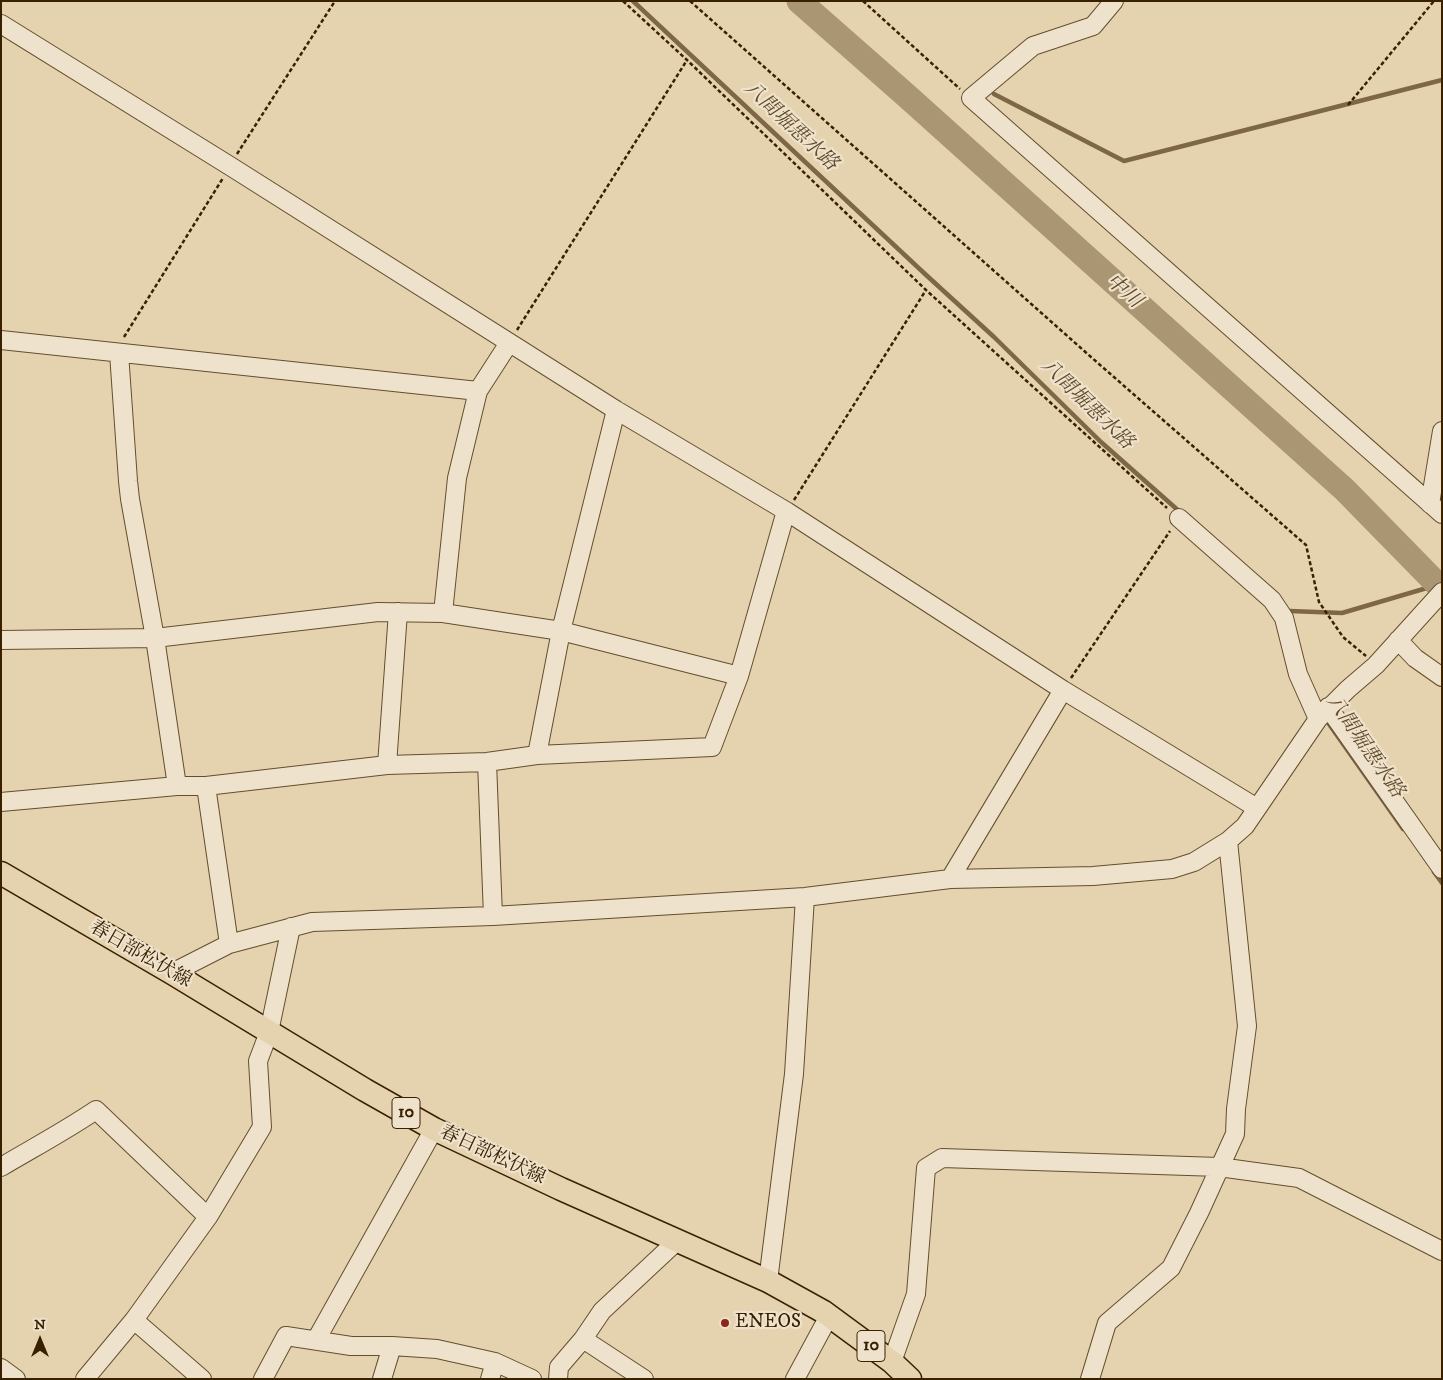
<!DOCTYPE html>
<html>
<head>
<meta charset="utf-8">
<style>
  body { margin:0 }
  #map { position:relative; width:1443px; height:1380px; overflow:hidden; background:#e5d3b0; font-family:"IM FELL DW Pica",serif }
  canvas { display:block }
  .frame { position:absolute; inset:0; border:2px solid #392100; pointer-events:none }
  .north { position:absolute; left:15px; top:1315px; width:50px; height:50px; -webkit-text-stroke:4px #eee2cc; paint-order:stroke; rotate:0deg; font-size:14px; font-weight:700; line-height:20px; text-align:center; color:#392100 }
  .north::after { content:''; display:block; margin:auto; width:18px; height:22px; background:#392100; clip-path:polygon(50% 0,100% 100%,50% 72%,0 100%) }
</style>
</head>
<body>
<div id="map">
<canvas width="1443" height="1380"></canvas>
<div class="frame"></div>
<div class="north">N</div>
</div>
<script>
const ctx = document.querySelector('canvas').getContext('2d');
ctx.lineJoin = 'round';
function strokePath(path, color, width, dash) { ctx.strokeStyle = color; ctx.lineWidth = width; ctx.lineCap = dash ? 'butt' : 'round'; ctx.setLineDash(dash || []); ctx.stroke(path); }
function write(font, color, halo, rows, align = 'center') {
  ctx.font = font + ' "IM FELL DW Pica","Noto Serif JP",serif'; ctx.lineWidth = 4.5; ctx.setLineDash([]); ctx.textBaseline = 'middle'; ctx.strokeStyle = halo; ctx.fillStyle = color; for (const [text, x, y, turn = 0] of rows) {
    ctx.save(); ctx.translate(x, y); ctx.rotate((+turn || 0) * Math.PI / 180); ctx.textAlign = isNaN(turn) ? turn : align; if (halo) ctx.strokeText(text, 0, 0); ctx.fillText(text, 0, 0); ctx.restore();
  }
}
const stream = new Path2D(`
  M633 1 925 274 994 337 1101 442 1180 512
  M994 94 1124 161 1442 80
  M1290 611 1342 613 1437 585
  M1324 717 1403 829
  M1434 872 1442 883`);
const river = new Path2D(`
  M799 1 908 97 1345 490 1442 589`);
const path = new Path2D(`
  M623 1 687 60 926 290 1167 508
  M690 1 1091 357 1306 545 1319 602 1343 637 1366 656
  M863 1 960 89
  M1348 105 1434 1
  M237 154 335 1
  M517 330 687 60
  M124 337 223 178
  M794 500 926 290
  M1071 678 1170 531`);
const minor = new Path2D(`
  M1114 1 1093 26 1033 46 971 98 1442 514
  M1 24 230 166 616 410 786 511 1063 690 1257 808
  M1 340 478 391
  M119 353 128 481 130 499 155 638 177 786
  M1430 504 1442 431
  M1179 518 1272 600 1284 618 1298 674 1318 719
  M443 613 457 478 478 391 509 343
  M1 640 155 638 378 612 443 613 561 631 739 676
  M1398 640 1415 658 1442 677
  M1328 707 1442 869
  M537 755 561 631 616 410
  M487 762 493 916
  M387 765 398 612
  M206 786 229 944
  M1 802 177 786H206L387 765 487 762 537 755 712 747 739 676 786 511
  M950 879 1063 690
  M172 973 229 944 312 922 493 916 805 897 950 879 1093 876 1172 869 1194 862 1228 841 1245 826 1318 719 1348 689 1376 665 1442 592
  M1 1167C33 1148 65 1131 96 1110L208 1217
  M768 1281 794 1074 805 897
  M134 1320 202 1379
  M583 1339 644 1379
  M316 1340 434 1129
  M892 1362 916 1294 926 1168 942 1158 1219 1167 1299 1178 1442 1251
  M1 1368 16 1379
  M85 1379 134 1320 208 1217 262 1127 258 1061 269 1032 291 927
  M263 1379 286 1336 351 1346H392L437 1349 495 1362 532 1379
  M382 1379 392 1346
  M490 1379 495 1362
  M558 1379 559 1367 583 1339 602 1311 677 1241
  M795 1379 829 1316
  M1090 1379 1107 1323 1171 1268 1199 1213 1235 1134 1236 1109 1247 1026 1228 841`);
const major = new Path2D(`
  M1 873 172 973 365 1090 434 1129 561 1189 768 1281 824 1312 892 1362 910 1379`);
const markers = [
  [725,1323,5,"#8f2418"]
];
const shields = [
  [406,1113,28],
  [871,1346,28]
];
const shieldNames = [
  ["10",406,1113],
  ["10",871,1346]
];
const streetNames = [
  ["春日部松伏線",140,955,30],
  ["春日部松伏線",492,1156,25]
];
const poiNames = [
  ["ENEOS",735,1323]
];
const waterNames = [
  ["八間堀悪水路",790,127,43],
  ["中川",1123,292,42],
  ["八間堀悪水路",1086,405,44],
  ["八間堀悪水路",1364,747,55]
];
strokePath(stream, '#7d6746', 4.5);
strokePath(river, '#ab9674', 25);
strokePath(minor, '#644e2c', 20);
strokePath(major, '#392100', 25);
strokePath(path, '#392100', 2.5, [4, 2.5]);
strokePath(minor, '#eee2cc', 18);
strokePath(major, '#e5d3b0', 22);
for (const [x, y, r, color] of markers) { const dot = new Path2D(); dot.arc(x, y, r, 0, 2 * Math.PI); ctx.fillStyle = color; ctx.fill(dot); strokePath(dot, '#eee2cc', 2); }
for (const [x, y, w] of shields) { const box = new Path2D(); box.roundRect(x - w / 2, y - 15.5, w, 31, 4); ctx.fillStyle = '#eee2cc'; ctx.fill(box); strokePath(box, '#392100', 1); }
write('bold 18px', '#392100', null, shieldNames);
write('19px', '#392100', '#eee2cc', streetNames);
write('19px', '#392100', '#eee2cc', poiNames, 'left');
write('italic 20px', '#614a29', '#eee2cc', waterNames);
</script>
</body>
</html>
